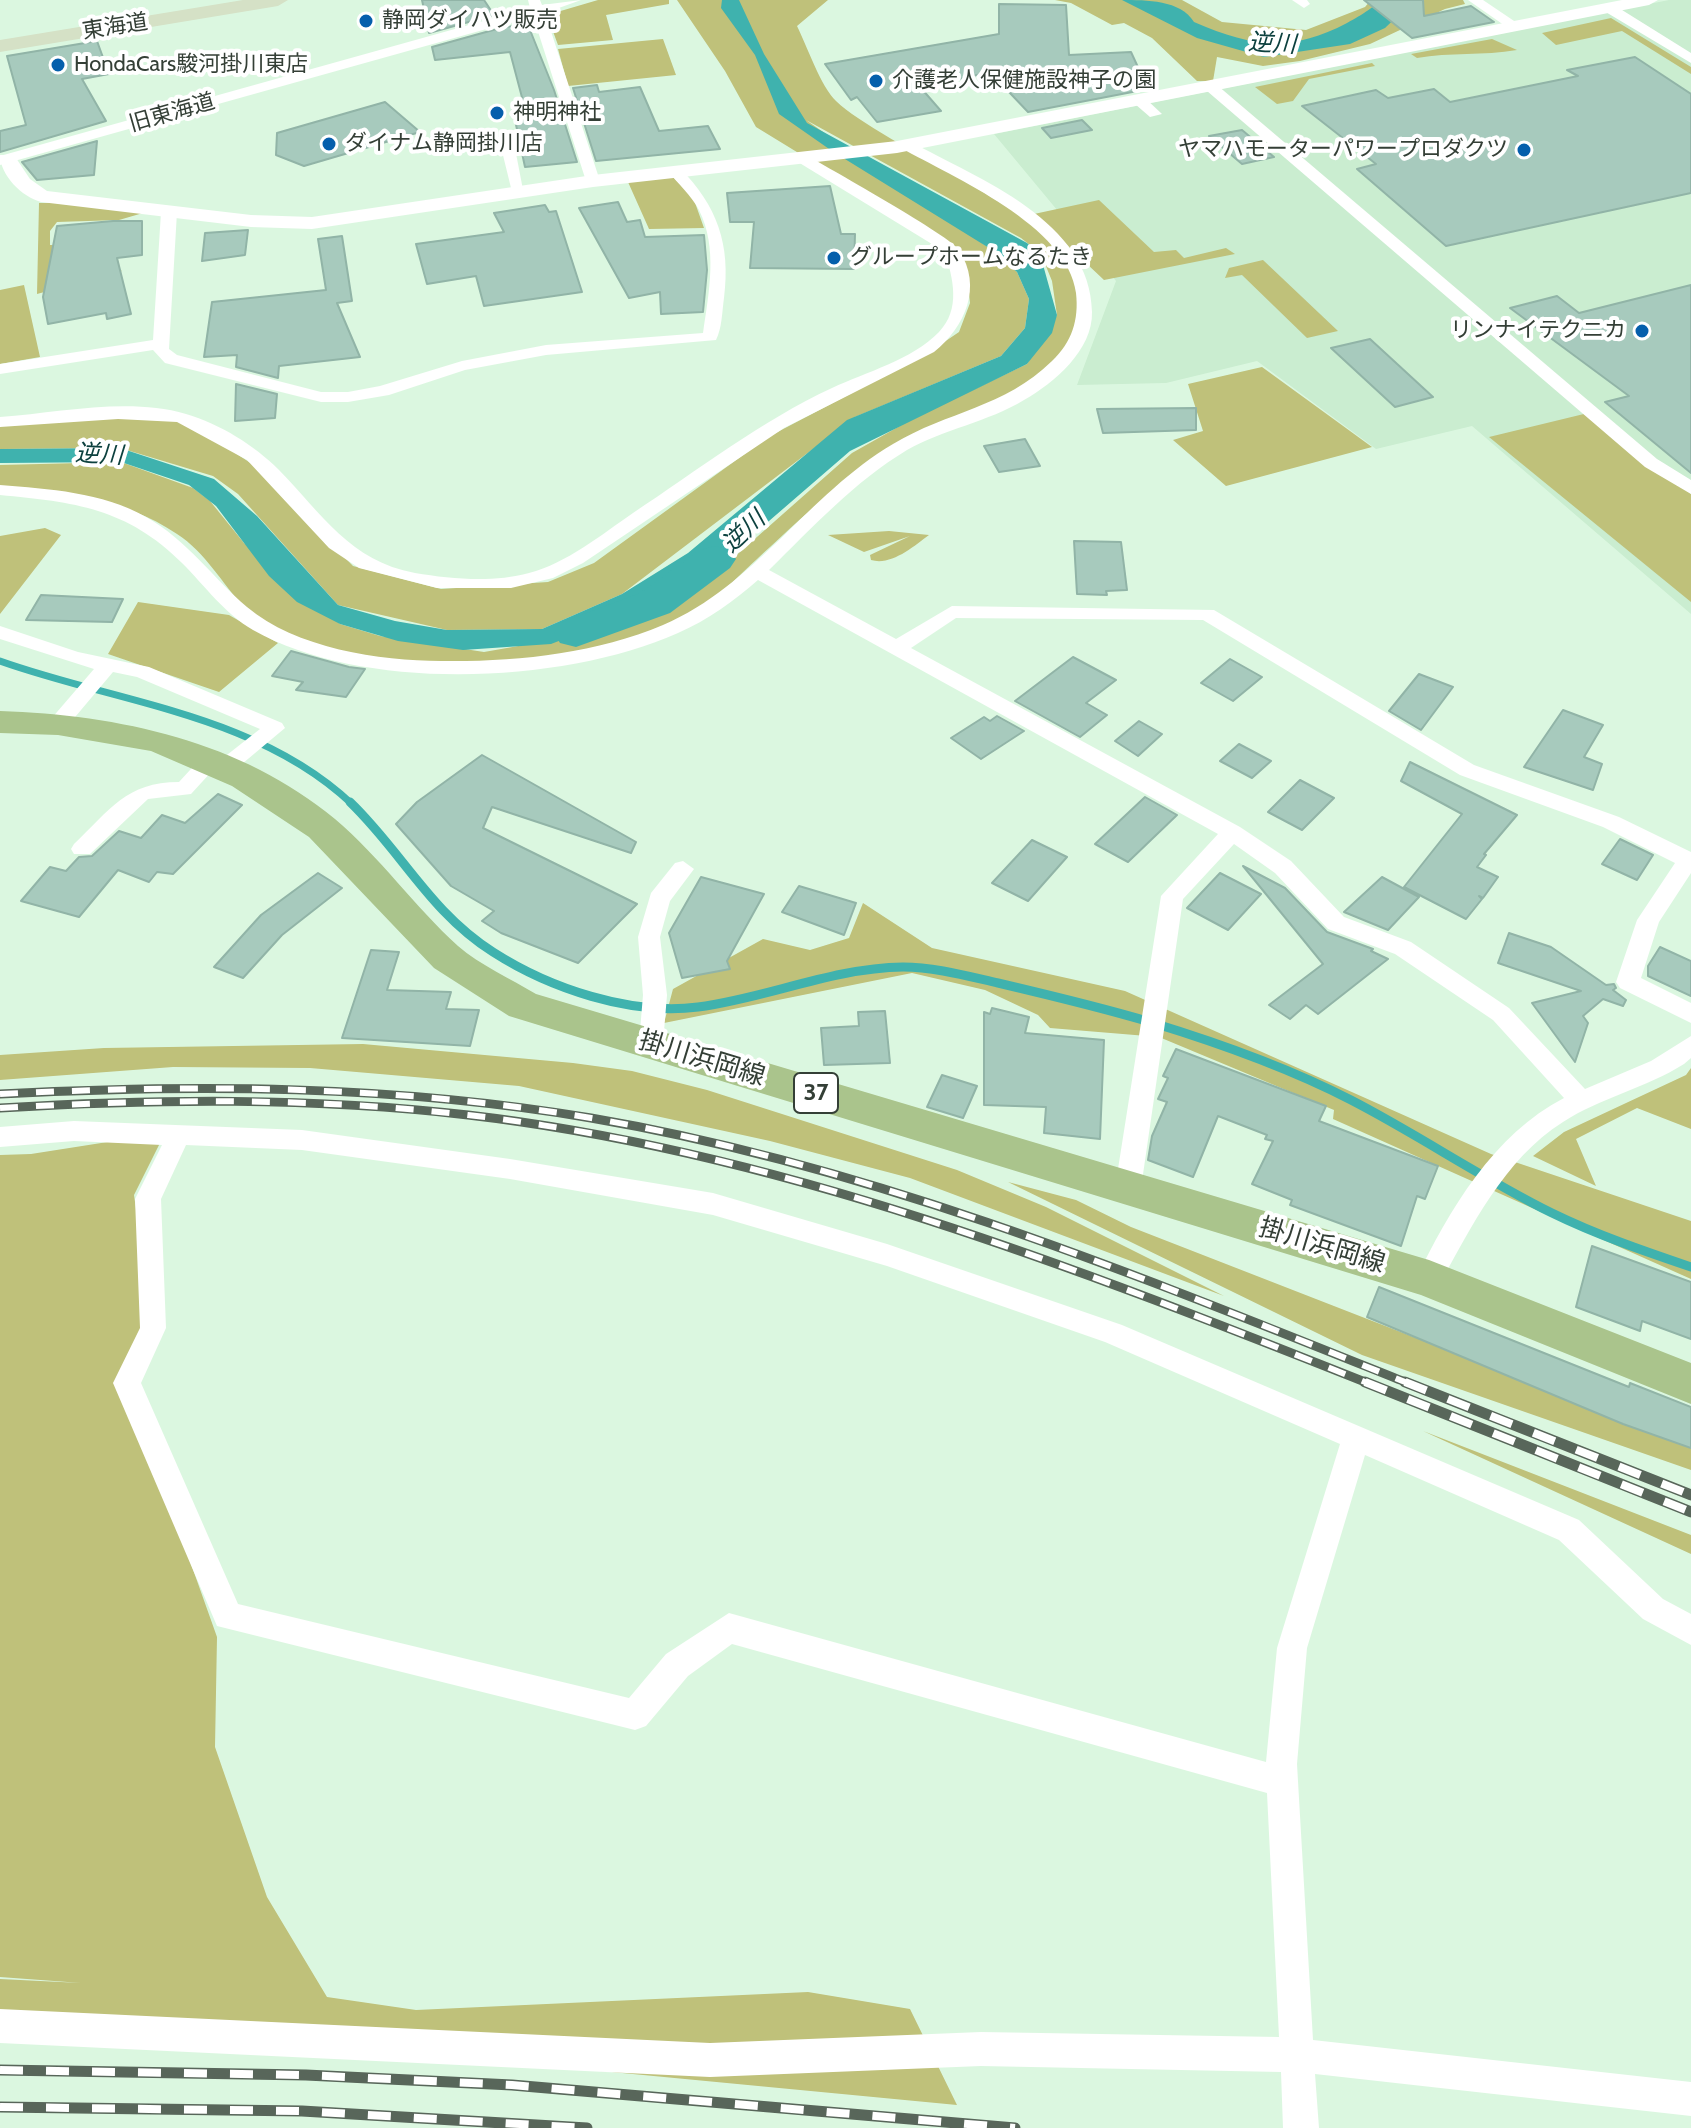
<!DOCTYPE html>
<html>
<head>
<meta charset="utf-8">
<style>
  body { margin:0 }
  canvas { display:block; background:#dbf7e0 }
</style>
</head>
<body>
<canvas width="1691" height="2128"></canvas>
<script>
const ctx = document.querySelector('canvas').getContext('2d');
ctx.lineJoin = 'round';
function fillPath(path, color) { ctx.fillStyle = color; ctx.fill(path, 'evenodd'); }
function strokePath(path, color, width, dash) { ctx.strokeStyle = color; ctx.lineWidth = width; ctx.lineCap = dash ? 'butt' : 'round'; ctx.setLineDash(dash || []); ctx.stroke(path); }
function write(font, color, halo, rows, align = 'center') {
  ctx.font = font + ' Cabin,"Noto Sans JP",sans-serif'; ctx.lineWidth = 8; ctx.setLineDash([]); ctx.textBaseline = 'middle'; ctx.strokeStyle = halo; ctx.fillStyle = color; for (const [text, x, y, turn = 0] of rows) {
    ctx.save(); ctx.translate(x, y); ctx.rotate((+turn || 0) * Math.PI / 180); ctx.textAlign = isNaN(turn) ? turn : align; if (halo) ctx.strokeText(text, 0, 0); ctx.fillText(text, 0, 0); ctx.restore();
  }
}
const built = new Path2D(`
  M1669 0H1691V614L1472 426 1376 449 1257 361 1166 383 1077 385 1116 281 994 134Z`);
const green = new Path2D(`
  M598 0H669V4L606 15 613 40 558 45 547 15Z
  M677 0H828L797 26C807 46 821 87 836 101 881 144 1063 220 1075 270 1081 297 1085 328 1067 351 1019 411 960 407 900 443 846 474 802 518 756 560 734 580 711 605 684 618 589 660 472 673 369 658 337 653 267 633 245 609 223 584 205 552 177 534 122 497 64 493 0 486V465L121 462 193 488 210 501 244 543 340 624 380 636 484 652 564 638 706 582 852 453 914 418 1027 364 1057 315 1052 281 1041 254 1021 238 806 120 989 248 1017 272 1029 299 1025 328 1001 356 855 417 622 594 542 629 447 630 338 605 238 494 213 476 120 448 0 449V425L152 414 190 423 255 466 353 566 441 589 548 582 594 563 768 437 928 353 959 332 970 303 967 274 957 250 756 127 725 71Z
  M1055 0H1182L1222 22 1306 30 1365 7 1371 0H1463L1465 4 1445 9 1370 44 1300 61 1263 66 1217 57 1213 81H1197L1152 38 1124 23 1112 25 1071 3Z
  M1611 18 1691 67V74L1622 31 1556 45 1542 33Z
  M663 39 676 75 568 86 558 49Z
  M1492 39 1517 50C1483 56 1450 52 1417 58L1411 54Z
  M1372 63 1375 66 1309 79 1293 101 1277 104 1255 87Z
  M672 176 693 197 704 228 649 229 628 182Z
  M1099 200 1154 252 1176 250 1184 258 1226 248 1235 254 1104 280 1034 214Z
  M39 203H90L143 213 119 220 57 222 50 231V245H108L110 264 122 271 37 294Z
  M1263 260 1338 331 1307 338 1242 275 1225 278 1229 268Z
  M24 285 40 357 0 364V290Z
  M1262 367 1372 447 1226 486 1173 440 1203 431 1188 384Z
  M1588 413 1691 494V602L1489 437Z
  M45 528 61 535 0 614V536Z
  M889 531 929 535C913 547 891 566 871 560L870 555 910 536 864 552 828 535Z
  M138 602 229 615 278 643 219 692 108 654Z
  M863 903 932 948 1125 991 1491 1154 1691 1221V1279L1333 1119 1334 1110 1159 1037 1050 1028 1038 1015 985 990 912 973 664 1023 673 989 763 939 810 950 849 938Z
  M363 1044 573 1063 632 1071 707 1090 957 1170 1046 1207 1224 1296 910 1178 770 1141 519 1086 310 1068 173 1067 0 1080V1055L104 1048Z
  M1691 1068V1129L1637 1108 1576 1139 1596 1186 1533 1156 1564 1132 1686 1075Z
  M165 1133 134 1195 153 1328 127 1384 217 1637 215 1747 267 1897 327 1997 416 2010 808 1992 910 2009 957 2105 256 2038 0 2021V1979L81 1983 0 1977V1155L31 1154Z
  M1008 1182 1076 1200 1131 1227 1691 1445V1470L1362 1355Z
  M1423 1431 1691 1535V1554Z`);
const water = new Path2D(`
  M722 0H739L764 54 807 123 1027 243 1040 254 1057 315 1052 333 1027 364 850 451 688 591 551 644 463 650 398 641 340 624 297 602 269 576 216 506 189 485 121 462 0 463V449L120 448 214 479 257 516 338 605 395 621 447 630 542 629 622 594 688 553 847 420 1001 356 1025 328 1029 299 1017 272 989 248 832 151 779 114 755 55 721 8Z
  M1122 0C1146 0 1181 0 1194 22 1252 47 1290 53 1347 23 1382 5 1369 0 1414 0L1385 28 1350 44 1264 57 1197 38Z`);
const streamFar1 = new Path2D(`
  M0 661C118 703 257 714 352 804`);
const stream = new Path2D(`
  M350 802C402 852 430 912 493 952 549 988 631 1016 698 1007 767 998 832 968 903 967 934 967 967 976 998 983 1049 995 1100 1007 1150 1022 1219 1043 1287 1067 1351 1100 1419 1135 1483 1179 1552 1213 1597 1235 1644 1251 1691 1267`);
const river = new Path2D(`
  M715 546 730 550 736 559 730 568 670 613 576 647 560 643 554 633 560 623 640 593 700 550Z`);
const building = new Path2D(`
  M422 0H484L494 15 429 33Z
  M1364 0H1423L1424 16 1471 6 1494 22 1412 38Z
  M999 4 1066 5 1069 55 1131 52 1148 89 1028 112 990 72 921 88 941 111 877 122 857 97 851 100 825 64 999 34Z
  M528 25 554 90 577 162 525 167 512 106 524 105 510 52 435 60 432 47 504 27Z
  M97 41 109 74 82 79 106 121 0 152V131L26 125 7 56Z
  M1635 57 1691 94V193L1446 246 1357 169 1376 164 1302 106 1376 90 1388 98 1434 89 1450 102 1578 76 1567 70Z
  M597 85 599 92 640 87 659 131 708 126 720 149 596 161 573 88Z
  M385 102 420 132 304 166 276 155 277 133Z
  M1082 120 1092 130 1051 138 1042 128Z
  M1242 130 1274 157 1242 164 1209 136Z
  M97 141 94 175 37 180 22 162Z
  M830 186 841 234H855L854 269 750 268 754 222H730L727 193Z
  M618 202 627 222 640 220 645 237 704 235 707 270 703 312 661 314 660 292 629 298 579 208Z
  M545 205 549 212 556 211 582 292 484 306 476 276 427 284 416 244 504 232 494 213Z
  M113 221H142V255L117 258 131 314 107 319 106 313 48 324 43 297 57 226Z
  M248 230 245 255 202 261 205 233Z
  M342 236 352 301 337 303 360 357 279 366 278 378 236 367 237 355 204 357 212 302 326 290 318 239Z
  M1691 285V473L1605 402 1629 396 1510 308 1557 296 1579 313Z
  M1370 339 1433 397 1395 407 1331 348Z
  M236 384 277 394 275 418 235 421Z
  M1196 408V430L1103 433 1097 409Z
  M1025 439 1040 466 999 472 984 446Z
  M1074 541 1121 542 1127 590 1106 591 1107 595 1077 594Z
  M41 595 123 599 112 622 26 620Z
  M291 651 349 667 365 669 346 697 296 690 303 682 272 676Z
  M1073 657 1116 680 1086 703 1107 715 1080 737 1015 701Z
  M1230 659 1262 677 1233 701 1201 683Z
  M1419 674 1453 687 1421 730 1389 711Z
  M1563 710 1603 725 1584 757 1602 764 1593 790 1524 767Z
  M997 716 1024 731 981 759 951 738 984 717 990 721Z
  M1139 721 1162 734 1138 756 1115 741Z
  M1239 744 1271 761 1252 778 1220 761Z
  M482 755 636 842 631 853 492 807 483 828 637 904 578 963 501 933 482 921 494 911 451 886 396 824 417 802Z
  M1410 762 1517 815 1484 854 1486 855 1477 867 1498 877 1483 898 1479 896 1482 899 1466 919 1404 887 1462 814 1401 781Z
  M1300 780 1334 798 1302 830 1268 812Z
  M218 794 242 805 173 874 157 872 149 882 118 870 79 917 21 901 50 867 66 871 79 857 92 856 119 831 141 838 162 815 185 823Z
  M1145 797 1177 815 1128 862 1095 844Z
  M1620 839 1653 855 1637 880 1602 864Z
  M1032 840 1067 857 1028 901 992 883Z
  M1243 866 1285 888 1327 932 1373 949 1371 951 1388 959 1318 1014 1306 1005 1290 1019 1269 1005 1323 964Z
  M318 873 342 888 282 935 243 978 214 967 261 915Z
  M1220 873 1261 894 1228 930 1187 908Z
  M701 877 764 894 727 961 730 969 682 978 669 933Z
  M1382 877 1419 897 1388 930 1344 912Z
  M799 886 856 903 844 935 782 912Z
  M1509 933 1551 947 1606 985 1614 984 1616 988 1613 990 1626 1000 1623 1006 1603 999 1583 1016 1588 1023 1575 1062 1532 1003 1581 991 1498 963Z
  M1660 947 1691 961V996L1648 976V966Z
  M371 950 399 952 387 990 451 992 446 1009 479 1010 470 1046 342 1038Z
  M992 1008 1029 1017 1025 1033 1104 1040 1100 1139 1044 1133 1046 1107 984 1105V1012L990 1014Z
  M885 1011 890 1063 824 1065 821 1028 859 1026 858 1012Z
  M1176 1049 1326 1106 1319 1121 1438 1166 1425 1199 1417 1196 1401 1246 1290 1205 1292 1200 1252 1184 1273 1141 1265 1139 1267 1135 1218 1116 1193 1177 1148 1160 1152 1136 1167 1102 1158 1099 1168 1078 1163 1076Z
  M942 1075 977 1086 963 1118 927 1107Z
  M1592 1246 1691 1282V1339L1642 1321 1640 1331 1576 1307Z
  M1379 1287 1629 1387 1630 1383 1691 1407V1448L1623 1424 1367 1317Z`);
const minor = new Path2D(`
  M528 0H540L542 5 581 0 545 13 600 181 598 184 586 181 533 16 0 165V156L530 8Z
  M1292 0H1307L1310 4 1304 8Z
  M1468 0H1483L1523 27 1511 30Z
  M1604 5H1614L1691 53V63L1604 11Z
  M1207 85H1217L1657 459 1691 480V494L1645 467 1207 91Z
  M1135 98H1145L1162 114 1150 117 1135 104Z
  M507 139 514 143 524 195 512 192 500 143Z
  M901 142H911C979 179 1091 221 1092 312 1093 350 1054 383 1024 400 988 422 944 429 907 450 854 482 813 527 769 570L896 639 952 606 1214 610 1474 765 1619 817 1691 852V873L1659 922 1641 978 1691 1003V1023L1620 988 1616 982 1637 920 1675 863 1603 827 1460 775 1203 620 956 618 911 648 1240 827 1291 861 1344 917 1411 942 1509 1008 1585 1089 1651 1061 1691 1036V1058L1684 1064C1646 1088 1600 1098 1563 1122 1504 1159 1471 1228 1438 1287L1429 1290 1420 1287 1416 1279C1449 1210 1494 1134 1564 1098L1493 1020 1395 954 1328 929 1275 873 1234 844 1183 899 1141 1188 1137 1195 1128 1199 1119 1195 1115 1188 1161 896 1218 834 758 580C734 601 708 620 678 633 564 684 364 693 253 630 225 614 205 586 182 563 127 508 74 502 0 495V485C49 489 102 492 146 517 187 540 213 578 247 607 295 648 380 661 441 661 515 662 594 654 663 625 755 586 808 494 893 444 948 411 1004 408 1052 361 1072 342 1079 320 1076 293 1068 226 953 177 901 148Z
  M798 156H808C830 169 952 237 959 250 983 287 965 327 934 352L784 428 583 563 553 578 511 588H437L359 568 329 548 247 460 177 422 118 419 0 427V417C59 413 128 397 186 414 220 424 254 445 279 470 322 514 350 561 415 573 451 579 493 583 529 573 567 563 601 535 633 513 698 470 761 421 832 388 866 372 912 360 939 332 961 309 953 279 945 252L798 162Z
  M670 168H680C717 206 731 244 724 298 722 312 722 328 716 340L546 355 465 370 389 395 348 402H321L165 363 153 350 0 374V364L153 340 161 212 169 207 177 212 169 349 177 355 321 392H348L380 386 462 361 546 345 703 333C709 292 718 248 699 210 691 195 678 184 668 171Z
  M0 626 78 652 149 667 282 723 285 728 230 774 223 776 213 770 191 794 148 799 90 854H74L71 849 74 844C110 810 126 782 179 782L201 758 208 756 218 762 260 729 137 677 113 672 65 729H51L48 724 51 719 94 669 0 639Z
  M683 861 694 869 670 901 660 937 667 995 663 1043 659 1050H643L639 1043 643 995 638 937 651 893 675 863Z
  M74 1121 302 1130 510 1159 713 1193 887 1244 1122 1325 1579 1520 1663 1599 1691 1614V1645L1643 1619 1559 1540 1365 1455 1307 1648 1297 1764 1313 2040 1691 2082V2116L1315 2074 1319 2128H1283L1281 2072 981 2066 710 2077 0 2043V2009L710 2043 981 2032 1279 2037 1267 1793 732 1644 688 1676 646 1726 635 1730 217 1626 113 1383 140 1328 135 1199 162 1145 74 1141 0 1147V1127ZM186 1145 302 1150 510 1179 713 1215 887 1266 1105 1342 1340 1444 1277 1648 1266 1762 729 1613 666 1654 629 1698 238 1604 141 1383 166 1328 161 1199Z`);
const tertiary = new Path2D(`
  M1622 0H1658L1649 5 897 153 593 187 312 229 251 227 41 202C22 197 0 175 0 155H14L30 179 47 191 251 215 312 217 593 175 897 141Z`);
const secondary = new Path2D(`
  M243 0H288L278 6 0 52V40Z`);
const primary = new Path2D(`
  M0 711C119 715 241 741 335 819 380 857 415 907 458 946 480 965 511 979 536 994L1429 1260 1691 1363V1404L1421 1295 509 1016 434 968 309 837 232 786 151 751 58 735 0 733Z`);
const railFar1 = new Path2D(`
  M0 1094C198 1084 395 1085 591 1118 874 1166 1145 1278 1410 1384
  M0 1108C156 1099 312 1097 468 1115 780 1151 1080 1269 1370 1384`);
const rail = new Path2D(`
  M1365 1382 1691 1512
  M1405 1382 1691 1495
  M0 2070 306 2075 512 2085 1015 2128
  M0 2107 302 2111 587 2128`);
const markers = [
  [366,21,8,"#055fac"],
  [58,65,8,"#055fac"],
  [876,81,8,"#055fac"],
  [497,113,8,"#055fac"],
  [329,144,8,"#055fac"],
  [1524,150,8,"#055fac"],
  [834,258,8,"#055fac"],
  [1642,331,8,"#055fac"]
];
const farPoinames = [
  ["静岡ダイハツ販売",382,21],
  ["HondaCars駿河掛川東店",74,65],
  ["介護老人保健施設神子の園",892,81],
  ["神明神社",513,113],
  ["ダイナム静岡掛川店",345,144],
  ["ヤマハモーターパワープロダクツ",1508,150,"right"],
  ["グループホームなるたき",850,258],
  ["リンナイテクニカ",1626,331,"right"]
];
const farStreetnames = [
  ["東海道",115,27,-9],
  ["旧東海道",172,113,-16]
];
const farWaternames = [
  ["逆川",1272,44,3],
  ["逆川",99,455,3],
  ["逆川",744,532,-43]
];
const shields = [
  [816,1093,44]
];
const shieldNames = [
  ["37",816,1093]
];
const streetNames = [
  ["掛川浜岡線",702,1059,17],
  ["掛川浜岡線",1322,1246,17]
];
fillPath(built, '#caedd0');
fillPath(green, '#bfc17a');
fillPath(water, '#3fb2ae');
strokePath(streamFar1, '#3fb2ae', 7);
strokePath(stream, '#3fb2ae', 9);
fillPath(river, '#3fb2ae');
fillPath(building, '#a7cabd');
strokePath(building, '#91b4a7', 2);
fillPath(minor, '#fff');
fillPath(tertiary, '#fff');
fillPath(secondary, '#d5e1c6');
fillPath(primary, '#aac48c');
strokePath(railFar1, '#58665a', 9);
strokePath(rail, '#58665a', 11);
strokePath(railFar1, '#fff', 6, [18]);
strokePath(rail, '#fff', 8, [23]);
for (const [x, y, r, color] of markers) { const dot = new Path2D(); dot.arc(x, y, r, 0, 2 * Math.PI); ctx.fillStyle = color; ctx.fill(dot); strokePath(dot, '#fff', 3); }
write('22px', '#343f36', '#fff', farPoinames, 'left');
write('22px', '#343f36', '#fff', farStreetnames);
write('italic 24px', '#0d413f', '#fff', farWaternames);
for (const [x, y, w] of shields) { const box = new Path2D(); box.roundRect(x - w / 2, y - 20, w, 40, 6); ctx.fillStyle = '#fff'; ctx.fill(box); strokePath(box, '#343f36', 2); }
write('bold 24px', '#343f36', null, shieldNames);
write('26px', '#343f36', '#fff', streetNames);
</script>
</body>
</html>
